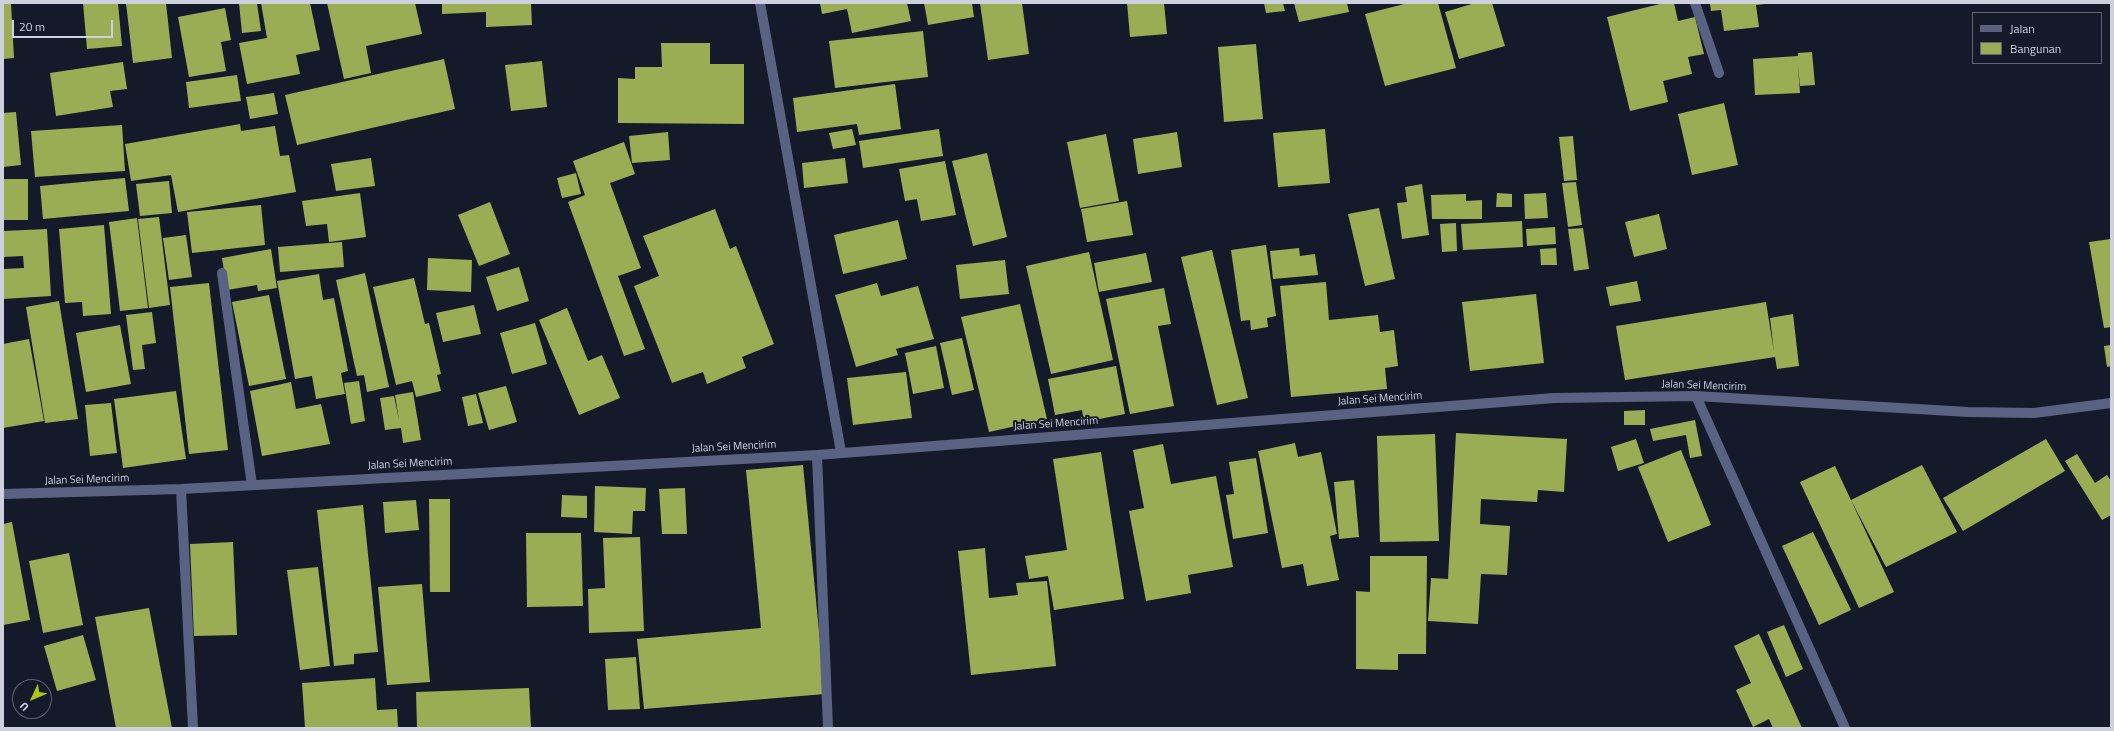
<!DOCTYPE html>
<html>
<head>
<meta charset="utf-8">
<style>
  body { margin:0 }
  #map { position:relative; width:2114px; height:731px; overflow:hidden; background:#151a2b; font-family:"Titillium Web",sans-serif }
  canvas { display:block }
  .frame { position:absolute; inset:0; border:4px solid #cdd1de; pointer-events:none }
  .legend { position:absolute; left:1972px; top:12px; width:130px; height:52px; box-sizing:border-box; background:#151a2b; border:1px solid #5f6373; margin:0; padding:5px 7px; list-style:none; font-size:12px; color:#cdd1de }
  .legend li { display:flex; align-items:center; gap:8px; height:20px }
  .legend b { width:20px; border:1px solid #5f6373 }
  .north { position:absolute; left:12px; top:679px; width:40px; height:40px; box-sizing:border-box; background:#151a2b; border:1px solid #5f6373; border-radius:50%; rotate:226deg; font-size:11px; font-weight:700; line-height:16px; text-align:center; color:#cdd1de }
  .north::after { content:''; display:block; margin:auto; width:14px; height:18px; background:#acc611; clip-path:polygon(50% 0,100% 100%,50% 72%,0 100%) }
  .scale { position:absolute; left:12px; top:20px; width:101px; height:18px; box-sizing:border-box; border:2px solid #cdd1de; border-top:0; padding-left:5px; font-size:12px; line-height:14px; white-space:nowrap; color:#cdd1de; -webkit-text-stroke:3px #151a2b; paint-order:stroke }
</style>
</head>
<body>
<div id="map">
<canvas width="2114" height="731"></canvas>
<div class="frame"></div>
<ul class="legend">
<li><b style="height:5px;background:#596282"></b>Jalan</li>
<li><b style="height:11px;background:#9bad54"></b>Bangunan</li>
</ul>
<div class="north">U</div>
<div class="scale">20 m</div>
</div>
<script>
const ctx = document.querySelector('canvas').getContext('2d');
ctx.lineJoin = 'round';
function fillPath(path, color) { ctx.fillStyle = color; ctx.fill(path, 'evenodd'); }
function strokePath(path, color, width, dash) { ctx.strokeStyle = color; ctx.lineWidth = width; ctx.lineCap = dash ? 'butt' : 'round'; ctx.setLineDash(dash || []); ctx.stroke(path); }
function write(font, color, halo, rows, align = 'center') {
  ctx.font = font + ' "Titillium Web",sans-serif'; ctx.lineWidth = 4; ctx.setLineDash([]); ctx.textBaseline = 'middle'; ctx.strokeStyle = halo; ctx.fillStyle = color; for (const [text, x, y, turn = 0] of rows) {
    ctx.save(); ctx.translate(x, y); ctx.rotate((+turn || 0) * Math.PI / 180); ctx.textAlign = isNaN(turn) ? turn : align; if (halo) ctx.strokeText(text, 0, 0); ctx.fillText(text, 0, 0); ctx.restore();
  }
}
const building = new Path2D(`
  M3 3H11L14 58 3 59Z
  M83 3H118L122 46 87 49Z
  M126 3H166L172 58 133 63Z
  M239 3H257L261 31 242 33Z
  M261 3H310L320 50 296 55 300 74 247 84 239 43 267 38Z
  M327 3H415L422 34 366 46 371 73 344 79Z
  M442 3H531L532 25 486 27V12L442 14Z
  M820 3H907L911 21 852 33 847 9 822 14Z
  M924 3H972L974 17 928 25Z
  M980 3H1022L1029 54 988 60Z
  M1127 3H1164L1167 34 1130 37Z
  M1264 3H1283L1285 11 1266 13Z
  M1294 3H1347L1349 12 1299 22Z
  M1408 3H1438L1456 68 1385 86 1365 14Z
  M1475 3H1492L1505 46 1459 59 1445 12Z
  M1664 3H1674L1678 21 1695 17 1704 54 1688 57 1692 74 1663 81 1668 102 1630 111 1607 17Z
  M1710 3H1765V4L1756 5 1759 27 1724 31 1721 10 1711 11Z
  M225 8 231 40 221 42 226 71 189 77 178 17Z
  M923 31 928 77 835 88 829 41Z
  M661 43H710V64H744V124L618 123V78L635 79V67H662Z
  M1256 44 1263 119 1224 122 1218 47Z
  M1812 52 1815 85 1800 86 1798 65 1800 93 1755 95 1753 59 1798 56V53Z
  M444 59 455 109 297 145 285 95Z
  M542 61 547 107 511 111 505 65Z
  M123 62 127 89 110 91 113 107 56 116 50 73Z
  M237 75 241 101 189 108 186 82Z
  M895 84 901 129 859 135 857 124 797 132 793 98Z
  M274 93 278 114 250 119 246 97Z
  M1724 103 1738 165 1692 175 1678 114Z
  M16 112 21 165 3 167V113Z
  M240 124 241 131 275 126 280 156 289 155 296 192 178 212 171 175 131 181 125 144Z
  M122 125 125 171 35 177 31 131Z
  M852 129 856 145 833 149 829 133Z
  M939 129 943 156 863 168 859 141Z
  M1325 129 1330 183 1278 187 1273 133Z
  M668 132 670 160 632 163 629 136Z
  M1177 132 1182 167 1138 174 1133 139Z
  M1106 134 1119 201 1080 208 1067 142Z
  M1573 136 1577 180 1564 181 1559 137Z
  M624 142 635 174 610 183 641 268 618 276 645 349 624 356 568 202 585 195 573 161Z
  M987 153 1007 237 973 246 952 161Z
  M371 158 375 186 336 191 331 164Z
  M845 158 848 183 804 188 802 163Z
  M945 161 956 215 921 221 917 199 905 201 899 169Z
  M576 173 581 194 562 198 557 178Z
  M125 178 129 211 43 219 40 186Z
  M3 179H28V220H3Z
  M169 181 172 213 140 216 136 184Z
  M1576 182 1582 225 1568 227 1562 183Z
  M1422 184 1429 235 1402 239 1397 203 1407 202 1405 187Z
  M360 193 366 237 329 242 327 224 306 226 302 201Z
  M1497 193 1512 194V207H1496Z
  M1546 193 1548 218 1525 219 1524 194Z
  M1466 194V201L1482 200V219H1432L1431 195Z
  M1127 201 1133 235 1087 242 1081 209Z
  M490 202 510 254 479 266 458 215Z
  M261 205 265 245 192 253 187 212Z
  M1379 208 1395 279 1365 286 1348 214Z
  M715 209 730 249 736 246 774 344 742 357 746 368 707 384 703 372 672 383 634 286 659 276 643 236Z
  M1659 214 1667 249 1634 257 1625 222Z
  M159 217 170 305 149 308 138 219Z
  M137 218 148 308 120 311 109 222Z
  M898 220 907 259 843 274 834 235Z
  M1522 221 1523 247 1463 250 1461 224Z
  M1456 223 1457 251 1442 252 1440 224Z
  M104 225 111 314 83 316 82 302 65 303 59 229Z
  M1555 227 1556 244 1527 246 1526 229Z
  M1583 228 1589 269 1574 271 1568 229Z
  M47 229 51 296 3 299V269L24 268 23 256 3 257V231Z
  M186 235 192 277 169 280 163 238Z
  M2111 239V327L2104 328 2089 242Z
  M342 242 344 267 280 272 278 247Z
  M1266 245 1276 316 1267 318 1268 327 1251 330 1250 320 1241 321 1231 250Z
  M1299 248 1300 256 1315 254 1318 275 1273 279 1270 251Z
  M1556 248 1557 265H1541L1540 249Z
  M271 249 277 288 258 291 257 285 227 290 222 258Z
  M1212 250 1248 398 1217 405 1181 257Z
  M1089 252 1113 360 1051 374 1026 266Z
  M1146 253 1152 282 1099 292 1094 263Z
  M428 258 472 260 471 292 427 290Z
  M1005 260 1009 294 960 299 956 265Z
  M519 267 529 301 497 311 486 277Z
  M365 273 389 387 367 392 364 375 357 376 336 280Z
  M319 274 323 300 334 298 348 371 341 373 345 394 316 399 312 376 295 379 277 281Z
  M414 278 425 324 429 323 441 374 437 375 441 391 416 397 412 381 396 385 373 287Z
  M1637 281 1641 301 1610 306 1606 287Z
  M1326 282 1329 320 1378 315 1380 332 1394 330 1398 366 1385 368 1387 389 1291 397 1280 286Z
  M209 283 228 450 189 454 170 287Z
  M877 283 881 296 918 286 934 339 896 349 898 355 856 367 835 295Z
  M1164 288 1171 324 1158 326 1174 406 1130 414 1106 299Z
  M1536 294 1544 363 1470 371 1462 302Z
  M269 295 286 379 249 386 232 302Z
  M59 301 78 419 45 423 26 307Z
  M1766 302 1774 352 1770 318 1793 314 1799 366 1777 369 1775 357 1625 380 1616 326Z
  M1020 304 1047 419 989 432 961 317Z
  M474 305 481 334 443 342 436 313Z
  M567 308 588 361 602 355 620 398 579 415 539 320Z
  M152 312 156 343 142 345 145 369 133 370 126 315Z
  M535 323 547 364 512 374 500 333Z
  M120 325 131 384 86 392 76 333Z
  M962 338 974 390 952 395 940 343Z
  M29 339 44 421 3 428V344Z
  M2111 345V366L2107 367 2104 346Z
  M936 346 944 388 913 394 905 353Z
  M1116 366 1125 414 1084 422 1082 410 1055 415 1048 379Z
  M906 372 912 418 853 425 847 378Z
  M359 381 365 421 351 424 344 383Z
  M291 382 296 409 321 404 330 444 262 456 250 391Z
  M506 386 517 422 489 430 478 393Z
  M176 391 186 459 123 468 114 399Z
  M413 392 421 440 403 443 401 428 385 430 380 398 394 396 399 420 395 395Z
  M476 394 483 423 468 426 462 397Z
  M111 403 117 453 90 456 85 405Z
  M1645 410V425H1624V411Z
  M1695 420 1702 456 1690 458 1686 435 1653 441 1650 429Z
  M1456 433 1567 439 1564 492 1538 490 1537 502 1481 499 1480 524 1510 526 1507 575 1481 574 1478 624 1428 621 1431 578 1448 579Z
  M1435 434 1439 541 1380 542 1377 436Z
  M1636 439 1644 463 1618 471 1611 447Z
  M2046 439 2065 471 1963 531 1943 498Z
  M1295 443 1298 457 1321 452 1337 534 1330 536 1339 580 1307 586 1303 564 1282 568 1258 451Z
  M1163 444 1171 484 1216 476 1233 567 1188 575 1191 593 1146 601 1129 511 1144 508 1133 450Z
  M1681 450 1711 525 1668 542 1638 467Z
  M1101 452 1124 599 1054 610 1048 576 1029 579 1025 556 1067 550 1053 459Z
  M2077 454 2095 483 2107 475 2111 481V515L2102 520 2065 461Z
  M1256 458 1268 533 1233 539 1226 495 1234 494 1229 462Z
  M803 465 825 694 644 709 637 639 761 628 746 470Z
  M1922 465 1957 532 1886 567 1851 500Z
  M1835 466 1894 592 1859 608 1800 482Z
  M1354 480 1359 537 1339 539 1334 482Z
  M595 486 646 488 645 511H633L632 534 594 532Z
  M685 488 687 534H662L659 489Z
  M562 495 587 496V518L561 517Z
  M429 499H450V592H430Z
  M416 500 419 530 385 533 383 502Z
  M363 505 378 652 354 654V664L334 666 317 510Z
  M12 522 30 620 3 625V524Z
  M1813 532 1851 610 1819 625 1782 546Z
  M526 533H581L583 606 527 607Z
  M640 537 644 631 589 633 588 589 605 588 603 538Z
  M233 542 237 635 194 636 190 544Z
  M985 548 989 598 1018 595 1016 583 1047 581 1056 666 971 675 958 551Z
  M69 553 83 625 43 633 29 561Z
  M1370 556H1427L1426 654H1398V670L1356 669V591L1370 592Z
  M318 567 330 666 300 670 287 570Z
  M422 584 430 682 387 685 378 587Z
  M149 608 172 728H116L95 617Z
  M1784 625 1803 669 1786 677 1767 632Z
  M1759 634 1793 708 1802 728H1773L1769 719 1753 727 1736 690 1751 683 1734 646Z
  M83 635 96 680 57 691 44 646Z
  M636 657 640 709 608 710 605 659Z
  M375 678 377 710 397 709 398 728H305L302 683Z
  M529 688 531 728H417L416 692Z`);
const minor = new Path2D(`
  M760 3 841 452
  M1695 3 1719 73
  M222 273 252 485
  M1696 396 1845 728
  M817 455 828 728
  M181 489 193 728
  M3 494 181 489 817 455 1554 398 1696 396 1968 412 2034 413 2111 403`);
const streetNames = [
  ["Jalan Sei Mencirim",1704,386,2],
  ["Jalan Sei Mencirim",1380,399,-4],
  ["Jalan Sei Mencirim",1056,424,-4],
  ["Jalan Sei Mencirim",734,447,-3],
  ["Jalan Sei Mencirim",410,464,-3],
  ["Jalan Sei Mencirim",87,480,-2]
];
fillPath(building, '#9bad54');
strokePath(minor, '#596282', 10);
write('11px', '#cdd1de', '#151a2b', streetNames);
</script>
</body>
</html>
